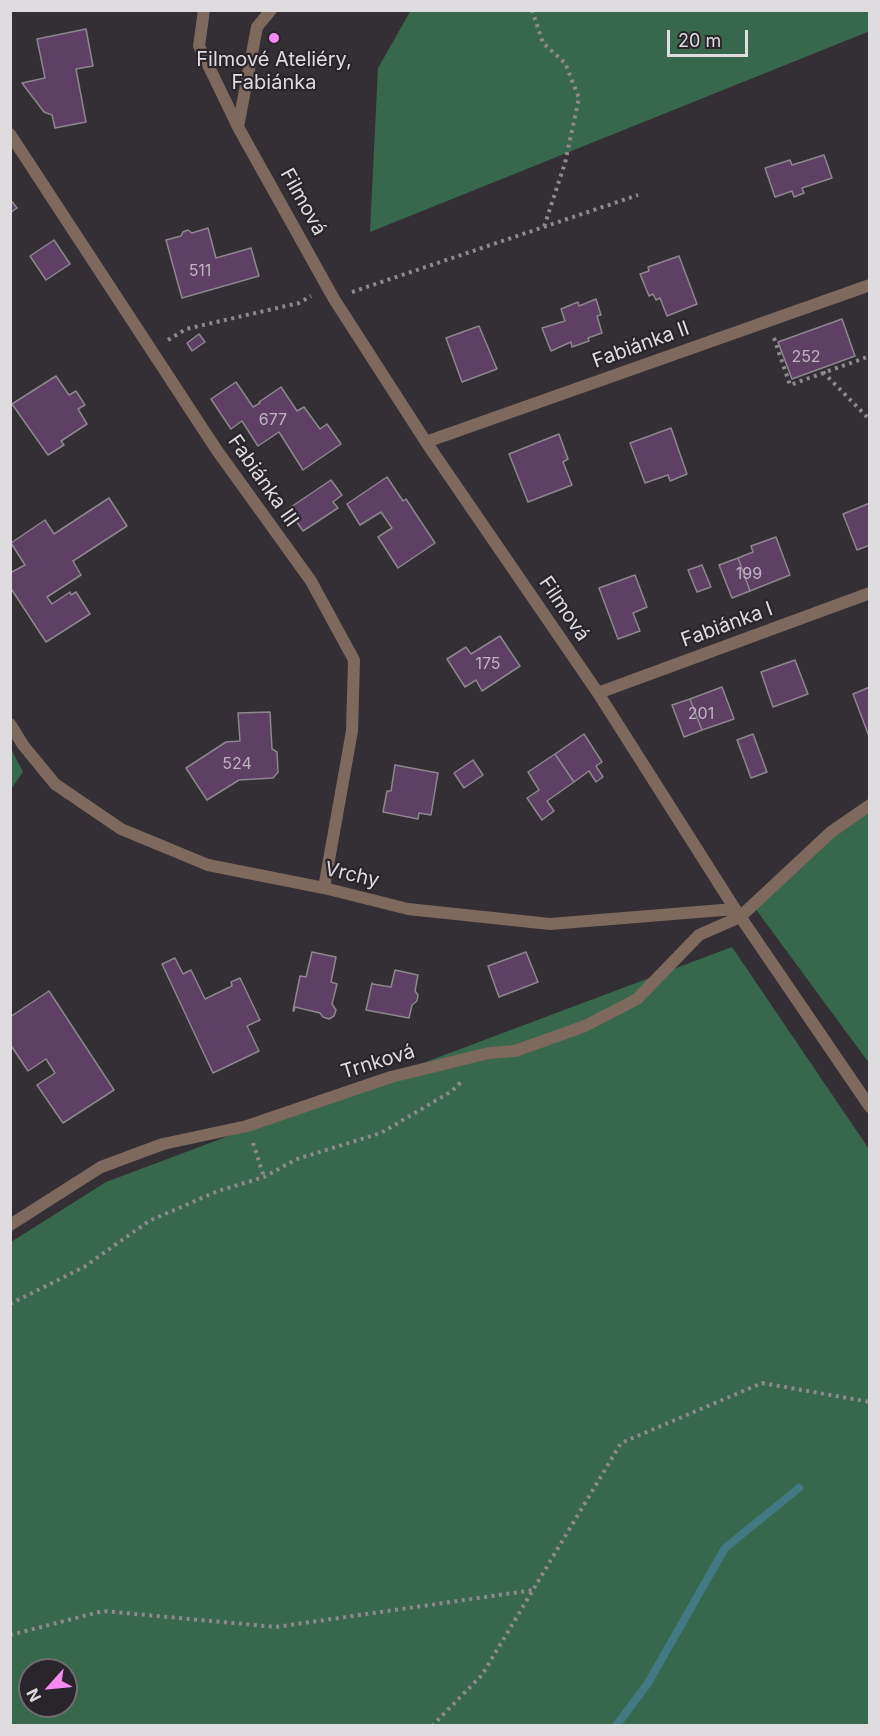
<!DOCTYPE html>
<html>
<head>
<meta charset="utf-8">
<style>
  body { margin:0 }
  #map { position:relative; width:880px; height:1736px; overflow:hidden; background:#332f34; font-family:Inter,sans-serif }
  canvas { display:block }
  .frame { position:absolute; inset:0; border:12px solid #dedcdf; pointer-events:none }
  .north { position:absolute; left:18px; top:1658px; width:60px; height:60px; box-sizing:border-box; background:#29252a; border:2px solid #716e72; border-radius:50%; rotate:243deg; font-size:16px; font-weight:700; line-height:24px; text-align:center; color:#dedcdf }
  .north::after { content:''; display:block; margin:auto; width:21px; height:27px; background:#f489f1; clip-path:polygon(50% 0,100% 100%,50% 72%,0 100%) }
  .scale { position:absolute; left:667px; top:30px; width:81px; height:27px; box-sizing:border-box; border:3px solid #dedcdf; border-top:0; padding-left:8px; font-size:18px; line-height:21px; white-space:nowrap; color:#dedcdf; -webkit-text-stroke:4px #29252a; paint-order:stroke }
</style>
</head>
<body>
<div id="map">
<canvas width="880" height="1736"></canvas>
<div class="frame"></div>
<div class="north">N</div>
<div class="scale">20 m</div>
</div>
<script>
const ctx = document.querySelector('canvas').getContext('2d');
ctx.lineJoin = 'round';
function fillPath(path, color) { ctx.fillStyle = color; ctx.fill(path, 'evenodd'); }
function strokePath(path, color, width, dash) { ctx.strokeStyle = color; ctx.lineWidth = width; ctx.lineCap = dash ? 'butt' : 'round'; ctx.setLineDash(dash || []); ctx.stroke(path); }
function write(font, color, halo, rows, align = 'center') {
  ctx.font = font + ' Inter,sans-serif'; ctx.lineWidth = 4.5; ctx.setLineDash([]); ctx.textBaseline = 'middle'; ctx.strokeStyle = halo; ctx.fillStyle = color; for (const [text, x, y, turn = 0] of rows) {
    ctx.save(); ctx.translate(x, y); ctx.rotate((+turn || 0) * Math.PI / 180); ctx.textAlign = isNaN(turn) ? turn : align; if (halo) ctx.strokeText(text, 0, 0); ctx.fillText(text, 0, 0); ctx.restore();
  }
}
const green = new Path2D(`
  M411 10H869L870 31 370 232 378 68Z
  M11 749 23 772 11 789H10Z
  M869 801V1063L749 900Z
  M732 947 869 1149V1725L11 1726V1242L106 1182ZM30 1670H66V1706H30Z`);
const stream = new Path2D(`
  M616 1726 648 1683 725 1548 799 1488`);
const building = new Path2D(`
  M86 29 93 66 76 69 86 122 55 128 52 115 44 112 22 83 45 78 37 39Z
  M824 155 832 178 802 188 804 193 794 197 792 191 775 197 765 168 790 160 792 165Z
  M10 199 17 208 10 213Z
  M208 228 216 258 251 248 259 276 182 298 166 240 181 236 183 232 188 230 192 233Z
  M54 240 70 264 46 280 30 256Z
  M679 256 697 304 667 316 660 298 656 300 653 294 649 296 640 274 649 271 648 267Z
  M596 299 601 315 597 316 602 333 588 338 589 341 572 347 571 342 551 351 542 328 565 321 561 309 578 302 579 306Z
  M842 319 855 356 792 379 778 342Z
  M479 326 497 369 462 382 446 338Z
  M199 334 205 342 192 351 187 343Z
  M56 376 69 395 76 391 85 405 78 409 87 424 61 441 64 445 48 455 12 404Z
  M236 382 253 407 260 403 259 402 281 387 297 411 304 407 320 429 327 424 341 444 303 470 279 432 258 446 242 421 231 429 211 399Z
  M671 428 687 474 670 481 668 475 645 483 630 443Z
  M559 434 568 459 563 462 572 485 528 502 509 454Z
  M387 477 403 501 406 499 435 543 398 568 378 537 392 528 381 512 360 525 347 504Z
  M331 480 342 495 333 502 338 508 303 531 288 509Z
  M109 498 127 526 73 561 81 575 47 597 52 604 70 592 71 595 76 592 90 614 46 642 10 587V573L25 565 11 543 45 520 54 534Z
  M870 503V545L857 550 843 514Z
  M776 537 790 575 750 591 738 558 753 552 751 546Z
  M738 558 750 591 732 598 719 565Z
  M702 565 711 587 697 592 688 570Z
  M635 575 647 607 633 613 640 631 618 639 599 588Z
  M500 636 520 666 482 691 476 680 465 687 447 659 466 647 471 654Z
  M795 660 808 694 773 707 761 672Z
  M722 687 734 719 702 730 690 699Z
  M870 687V739L853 694Z
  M690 699 702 730 684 737 672 705Z
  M270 712 272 749 277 752 278 772 273 778 239 780 207 800 186 768 226 742 240 741 238 713Z
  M584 734 602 762 596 766 603 777 596 782 589 771 574 782 555 754Z
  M753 734 767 772 751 778 737 740Z
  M555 754 574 782 547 801 554 811 542 820 527 798 539 790 528 772Z
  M473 760 483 775 464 788 454 773Z
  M395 765 438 773 431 815 419 813 418 819 383 812 387 791H391Z
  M312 952 336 957 331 982 337 984 332 1004 336 1010 334 1016 329 1019 323 1017 320 1013 295 1007 294 1011H293L300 976 306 977Z
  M526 952 538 982 499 997 488 966Z
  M175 958 183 974 191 970 205 999 232 986 231 982 240 978 260 1020 247 1026 259 1051 213 1073 162 964Z
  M395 970 418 975 415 991 418 995 417 1001 412 1005 409 1018 366 1010 372 983 373 984 391 987Z
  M49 991 114 1090 63 1123 37 1085 55 1073 46 1059 28 1071 10 1044V1017Z`);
const path = new Path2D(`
  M532 10 543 43 565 63 579 98 565 163 544 227
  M352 292 638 195
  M774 338 790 385 870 356
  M168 340 186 329 299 303 311 296
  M823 372 870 420
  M253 1143 264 1177
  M10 1304 84 1267 149 1221 218 1191 264 1177 297 1159 381 1133 452 1091 462 1081
  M10 1635 103 1611 276 1627 534 1590
  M432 1726 482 1675 621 1443 762 1383 870 1402`);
const service = new Path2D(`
  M740 917 831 832 870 805`);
const minor = new Path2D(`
  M204 10 199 46 238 127 334 299 426 442 598 693 735 909 870 1107
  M238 127 257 27 271 10
  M10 134 216 449 311 581 354 660 352 731 324 888
  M426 442 870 285
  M598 693 870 593
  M10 724 23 745 55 784 121 829 208 865 324 888 408 909 550 924 735 909
  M10 1225 101 1167 163 1144 247 1126 391 1077 489 1053 515 1051 585 1026 637 999 699 935 740 917`);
const markers = [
  [274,38,6,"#f489f1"]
];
const numberNames = [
  ["511",200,271],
  ["252",806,357],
  ["677",273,420],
  ["199",749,574],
  ["175",488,664],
  ["201",701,714],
  ["524",237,764]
];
const poiNames = [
  ["Filmové Ateliéry,",274,60],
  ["Fabiánka",274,83]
];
const streetNames = [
  ["Filmová",303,202,61],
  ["Fabiánka II",641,345,-20],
  ["Fabiánka III",263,481,55],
  ["Filmová",564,609,56],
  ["Fabiánka I",727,625,-20],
  ["Vrchy",352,875,13],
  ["Trnková",378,1062,-17]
];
fillPath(green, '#37674c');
strokePath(stream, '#437983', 8);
fillPath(building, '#5d4064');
strokePath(building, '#8c878d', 1.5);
strokePath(path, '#8d8a8e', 4, [3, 4.5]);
strokePath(service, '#7d695e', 12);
strokePath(minor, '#7d695e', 12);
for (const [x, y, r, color] of markers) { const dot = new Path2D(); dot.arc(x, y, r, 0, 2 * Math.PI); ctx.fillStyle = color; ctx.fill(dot); strokePath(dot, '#29252a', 2); }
write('16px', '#beb5c0', null, numberNames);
write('20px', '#dedcdf', '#29252a', poiNames);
write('20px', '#dedcdf', '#29252a', streetNames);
</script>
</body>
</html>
